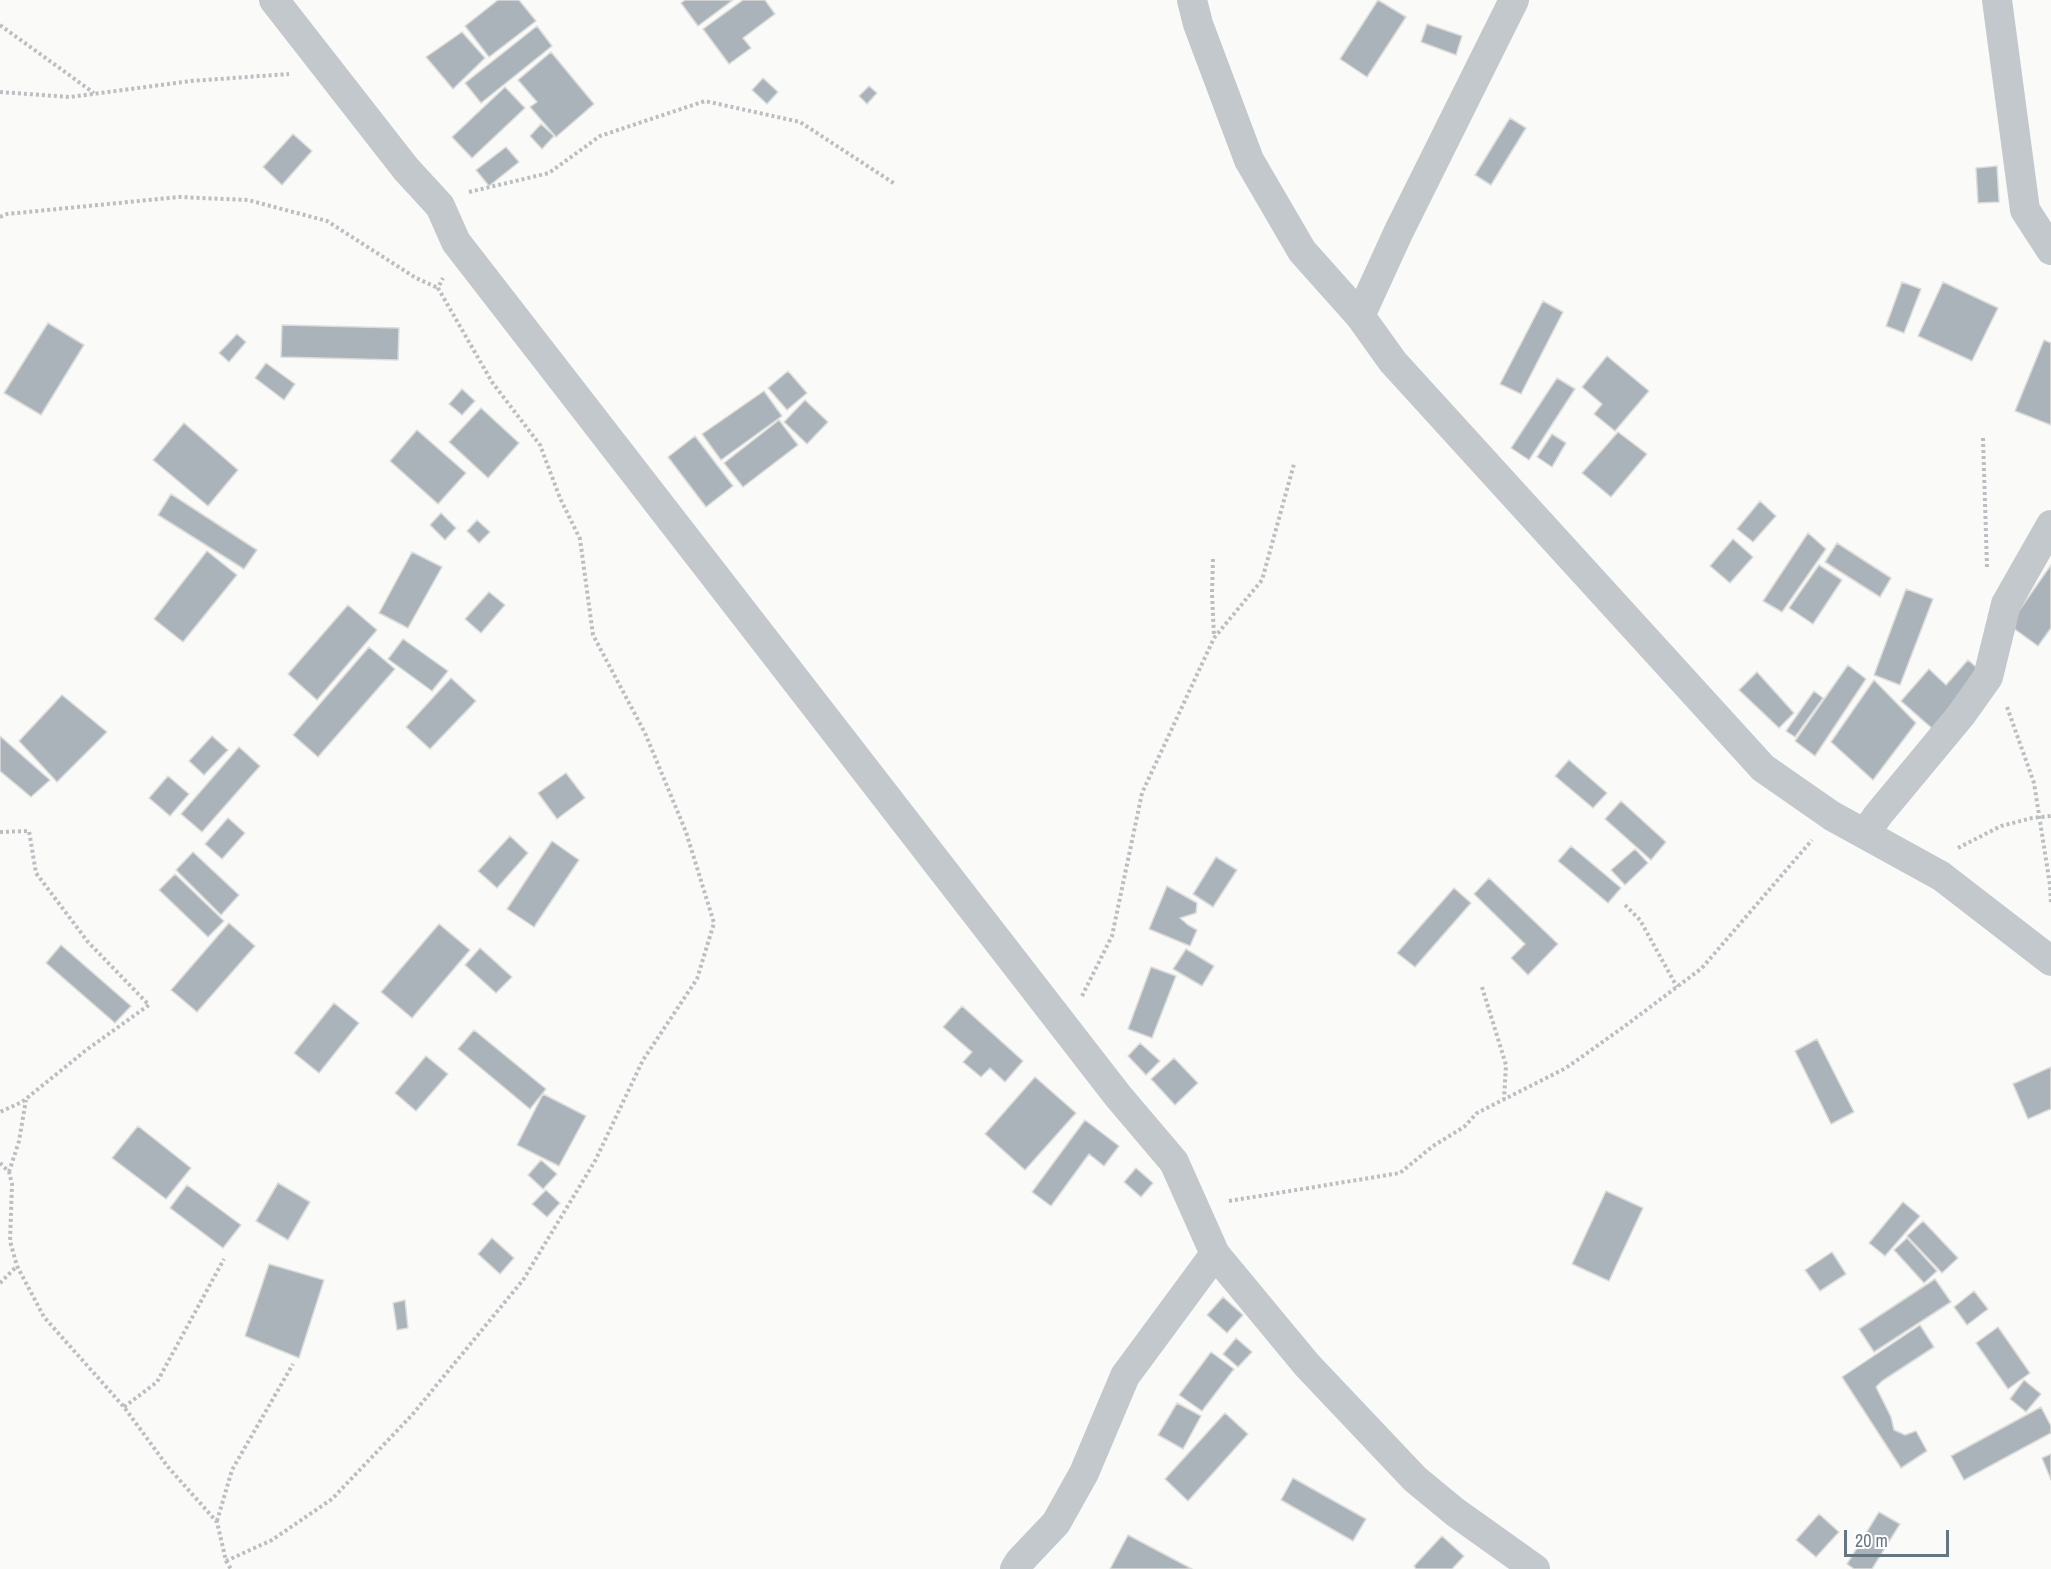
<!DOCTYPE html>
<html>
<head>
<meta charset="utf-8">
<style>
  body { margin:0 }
  #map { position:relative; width:2051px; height:1569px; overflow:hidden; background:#fafaf8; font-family:"Archivo Narrow",sans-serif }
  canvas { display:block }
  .scale { position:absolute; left:1844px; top:1530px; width:105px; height:27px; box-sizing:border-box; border:3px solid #657683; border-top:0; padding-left:8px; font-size:18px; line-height:21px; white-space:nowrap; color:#657683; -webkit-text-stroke:4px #fff; paint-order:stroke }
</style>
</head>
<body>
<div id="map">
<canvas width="2051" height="1569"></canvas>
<div class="scale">20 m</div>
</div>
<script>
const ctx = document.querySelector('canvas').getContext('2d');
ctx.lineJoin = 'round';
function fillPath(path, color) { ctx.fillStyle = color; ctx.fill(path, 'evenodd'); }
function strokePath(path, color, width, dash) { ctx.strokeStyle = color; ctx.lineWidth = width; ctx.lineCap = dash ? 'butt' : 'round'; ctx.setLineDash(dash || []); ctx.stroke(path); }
const building = new Path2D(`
  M498 0H519L536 21 489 57 465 26Z
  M685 0H733L698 26 681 3Z
  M743 0H765L775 14 743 38 751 48 729 64 703 29Z
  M1378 0 1406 17 1367 77 1340 59Z
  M1427 24 1462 36 1456 55 1421 42Z
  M537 26 552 46 481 103 465 83Z
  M462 32 485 58 453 89 426 57Z
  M551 52 594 104 556 137 530 107 537 102 518 80Z
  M763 78 778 92 767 104 752 90Z
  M869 86 877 93 867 104 859 96Z
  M505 87 525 108 472 158 452 137Z
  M1510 118 1526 128 1491 185 1475 175Z
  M541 124 554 136 542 149 530 136Z
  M293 134 312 151 282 185 263 167Z
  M506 147 519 162 489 186 476 170Z
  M1997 166 1999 202 1978 203 1976 168Z
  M1902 282 1921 289 1904 333 1886 326Z
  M1943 282 1998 308 1972 361 1918 336Z
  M1543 301 1563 312 1521 394 1500 384Z
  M48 323 84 345 41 415 4 393Z
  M282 325 399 328 398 360 281 357Z
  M237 334 246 342 229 362 219 353Z
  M2044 340 2051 343V425L2015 411Z
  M1607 356 1649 391 1615 431 1594 414 1602 404 1582 387Z
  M266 363 295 384 284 400 255 378Z
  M788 371 807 393 787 410 768 388Z
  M1557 378 1575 389 1529 460 1511 448Z
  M462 389 475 401 462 415 449 404Z
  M764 391 782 416 721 460 702 434Z
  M805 400 828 422 807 444 784 422Z
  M481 408 519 443 488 478 449 442Z
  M779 420 798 445 743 487 724 463Z
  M184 423 238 470 208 506 153 460Z
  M417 430 466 473 438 504 390 461Z
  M1618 432 1647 454 1611 497 1582 473Z
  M1552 434 1566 443 1552 467 1537 457Z
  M695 436 733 486 706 507 668 457Z
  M171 494 257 550 244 569 158 515Z
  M1760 501 1776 516 1753 542 1737 529Z
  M441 513 456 528 445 540 430 525Z
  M477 520 490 532 479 543 467 531Z
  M1808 533 1826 549 1782 612 1763 601Z
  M1733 539 1753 557 1730 583 1710 566Z
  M1837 543 1891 578 1880 597 1825 562Z
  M207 551 237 575 183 642 154 619Z
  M412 552 442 567 408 628 379 613Z
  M1819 565 1842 580 1813 624 1789 608Z
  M2051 565V628L2038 646 2009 625Z
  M1906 589 1933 599 1900 685 1874 675Z
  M489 592 505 605 481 633 465 619Z
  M348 605 377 630 317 700 288 674Z
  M403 639 448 671 432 691 388 659Z
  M369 647 395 669 318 757 293 735Z
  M1968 660 1984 674 1935 731 1901 701 1929 669 1946 685Z
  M1848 665 1866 679 1815 756 1795 741Z
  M1757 672 1794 713 1779 728 1739 690Z
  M451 678 476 701 430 749 406 727Z
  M1874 680 1916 723 1873 780 1831 742Z
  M1814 691 1823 698 1795 737 1786 731Z
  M62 695 107 732 57 782 19 741Z
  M0 736 50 780 31 797 0 771Z
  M212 736 228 750 204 775 189 761Z
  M239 747 260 766 202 832 181 814Z
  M1569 760 1607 793 1593 808 1555 776Z
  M566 773 585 798 557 819 538 793Z
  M168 776 189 794 170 816 149 798Z
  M1621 801 1666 842 1651 860 1605 819Z
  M228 818 245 833 222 859 205 844Z
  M510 836 528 853 497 888 478 871Z
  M552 841 579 860 534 927 507 909Z
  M1571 846 1621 888 1608 903 1558 861Z
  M1635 849 1648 863 1625 885 1611 870Z
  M193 852 239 895 221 915 176 870Z
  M1216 857 1237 870 1213 907 1193 894Z
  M175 874 224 921 208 937 159 890Z
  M1489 878 1558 944 1528 975 1511 958 1525 944 1474 894Z
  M1167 886 1197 903 1196 913 1180 918 1188 925 1197 930 1190 946 1149 929Z
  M1454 888 1471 903 1415 967 1397 953Z
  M229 923 255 946 197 1012 171 990Z
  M439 924 470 950 412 1018 381 992Z
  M61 945 131 1006 115 1023 46 963Z
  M480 948 512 977 496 993 465 965Z
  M1186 949 1214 966 1202 986 1173 969Z
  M1151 967 1176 976 1152 1038 1128 1029Z
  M334 1003 359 1023 319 1073 294 1053Z
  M962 1006 1023 1061 1005 1082 990 1068 981 1077 963 1062 972 1052 943 1027Z
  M474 1030 546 1089 530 1109 458 1049Z
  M1817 1039 1854 1112 1831 1124 1795 1051Z
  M1140 1043 1160 1061 1146 1075 1128 1056Z
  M426 1056 448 1074 416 1111 395 1093Z
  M1174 1058 1198 1083 1175 1105 1151 1079Z
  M2051 1067V1109L2028 1119 2013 1084Z
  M1035 1077 1076 1113 1025 1170 985 1134Z
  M543 1094 586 1116 559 1166 517 1145Z
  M1085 1120 1119 1146 1104 1166 1089 1154 1051 1206 1032 1192Z
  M138 1126 191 1168 166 1199 112 1158Z
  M541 1160 557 1174 543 1189 528 1175Z
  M1136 1168 1153 1183 1141 1197 1124 1182Z
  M278 1183 310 1202 288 1240 256 1221Z
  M187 1185 241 1225 223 1248 170 1208Z
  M546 1190 560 1203 547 1217 532 1204Z
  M1606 1191 1643 1208 1609 1281 1572 1264Z
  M1903 1202 1920 1216 1885 1256 1869 1243Z
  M1923 1221 1958 1258 1942 1273 1907 1236Z
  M492 1238 514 1258 500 1274 478 1254Z
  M1907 1238 1937 1271 1924 1283 1894 1250Z
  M1832 1252 1846 1274 1820 1291 1805 1270Z
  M269 1264 324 1280 299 1358 245 1336Z
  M1935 1279 1951 1302 1874 1352 1859 1329Z
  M1974 1291 1988 1309 1967 1325 1954 1307Z
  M1223 1297 1243 1315 1227 1333 1207 1315Z
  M405 1300 408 1328 397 1330 393 1303Z
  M1920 1325 1934 1347 1882 1381 1876 1387 1891 1417 1894 1430 1905 1435 1916 1431 1927 1451 1901 1468 1842 1377Z
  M1998 1327 2030 1373 2008 1389 1976 1343Z
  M1236 1338 1252 1352 1238 1367 1223 1354Z
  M1211 1352 1234 1369 1202 1411 1179 1395Z
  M2024 1380 2041 1394 2026 1412 2010 1399Z
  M1177 1403 1201 1416 1183 1449 1158 1435Z
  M2041 1407 2051 1426V1433L1964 1480 1951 1456Z
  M1225 1413 1248 1434 1188 1501 1165 1479Z
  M2051 1454V1480L2042 1458Z
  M1293 1478 1366 1519 1353 1541 1281 1500Z
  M1879 1512 1900 1524 1872 1569H1854L1847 1564Z
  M1819 1514 1839 1532 1816 1557 1796 1540Z
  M1128 1535 1192 1569H1110Z
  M1442 1536 1464 1556 1452 1569H1416L1414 1566Z`);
const path = new Path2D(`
  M0 25 94 93
  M0 92 70 97 191 81 289 74
  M469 192 549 173 600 136 705 101 800 122 895 184
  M0 217 7 214 179 197 248 200 327 221 416 278 438 288
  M1983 438 1987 567
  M1213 559 1212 593 1214 637
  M2007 707 2034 783 2050 885 2051 904
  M0 832 29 831 36 873 88 942 149 1005 85 1051 22 1102 0 1112
  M1958 848 2001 826 2032 818 2051 816
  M1625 905 1640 920 1677 987
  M1482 987 1506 1065 1504 1099
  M1082 996 1112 936 1142 793 1214 638 1262 580 1294 464
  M0 1163 9 1172 12 1184 10 1241 17 1266 44 1317 124 1407 168 1467 217 1522 226 1561 231 1569
  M9 1172 19 1141 26 1100
  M1229 1201 1400 1173 1433 1146 1464 1127 1477 1113 1566 1068 1625 1026 1702 968 1812 840
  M0 1283 17 1266
  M124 1407 157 1382 224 1259
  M217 1521 232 1470 293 1364
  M226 1561 272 1540 332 1499 412 1415 523 1280 595 1161 643 1060 697 979 714 923 686 832 645 733 593 635 580 539 560 498 540 445 492 382 438 288 443 278`);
const street = new Path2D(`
  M274 0 406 169 440 206 456 242 1118 1096 1174 1162 1215 1254 1307 1365 1415 1479 1455 1512 1535 1569
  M1192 0 1198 24 1249 160 1302 251 1360 316 1393 362 1763 768 1832 816 1941 876 2051 961
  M1997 0 2025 210 2051 250
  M1360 316 1399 231 1514 0
  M1865 834 1878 815 1961 715 1988 677 2006 604 2051 525
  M1015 1569 1020 1561 1056 1523 1084 1473 1125 1376 1215 1254`);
fillPath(building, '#aab3b9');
strokePath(building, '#dcdcda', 1.5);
strokePath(path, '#bbbfc2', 4, [3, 3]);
strokePath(street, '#c3c8cc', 30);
</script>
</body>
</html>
